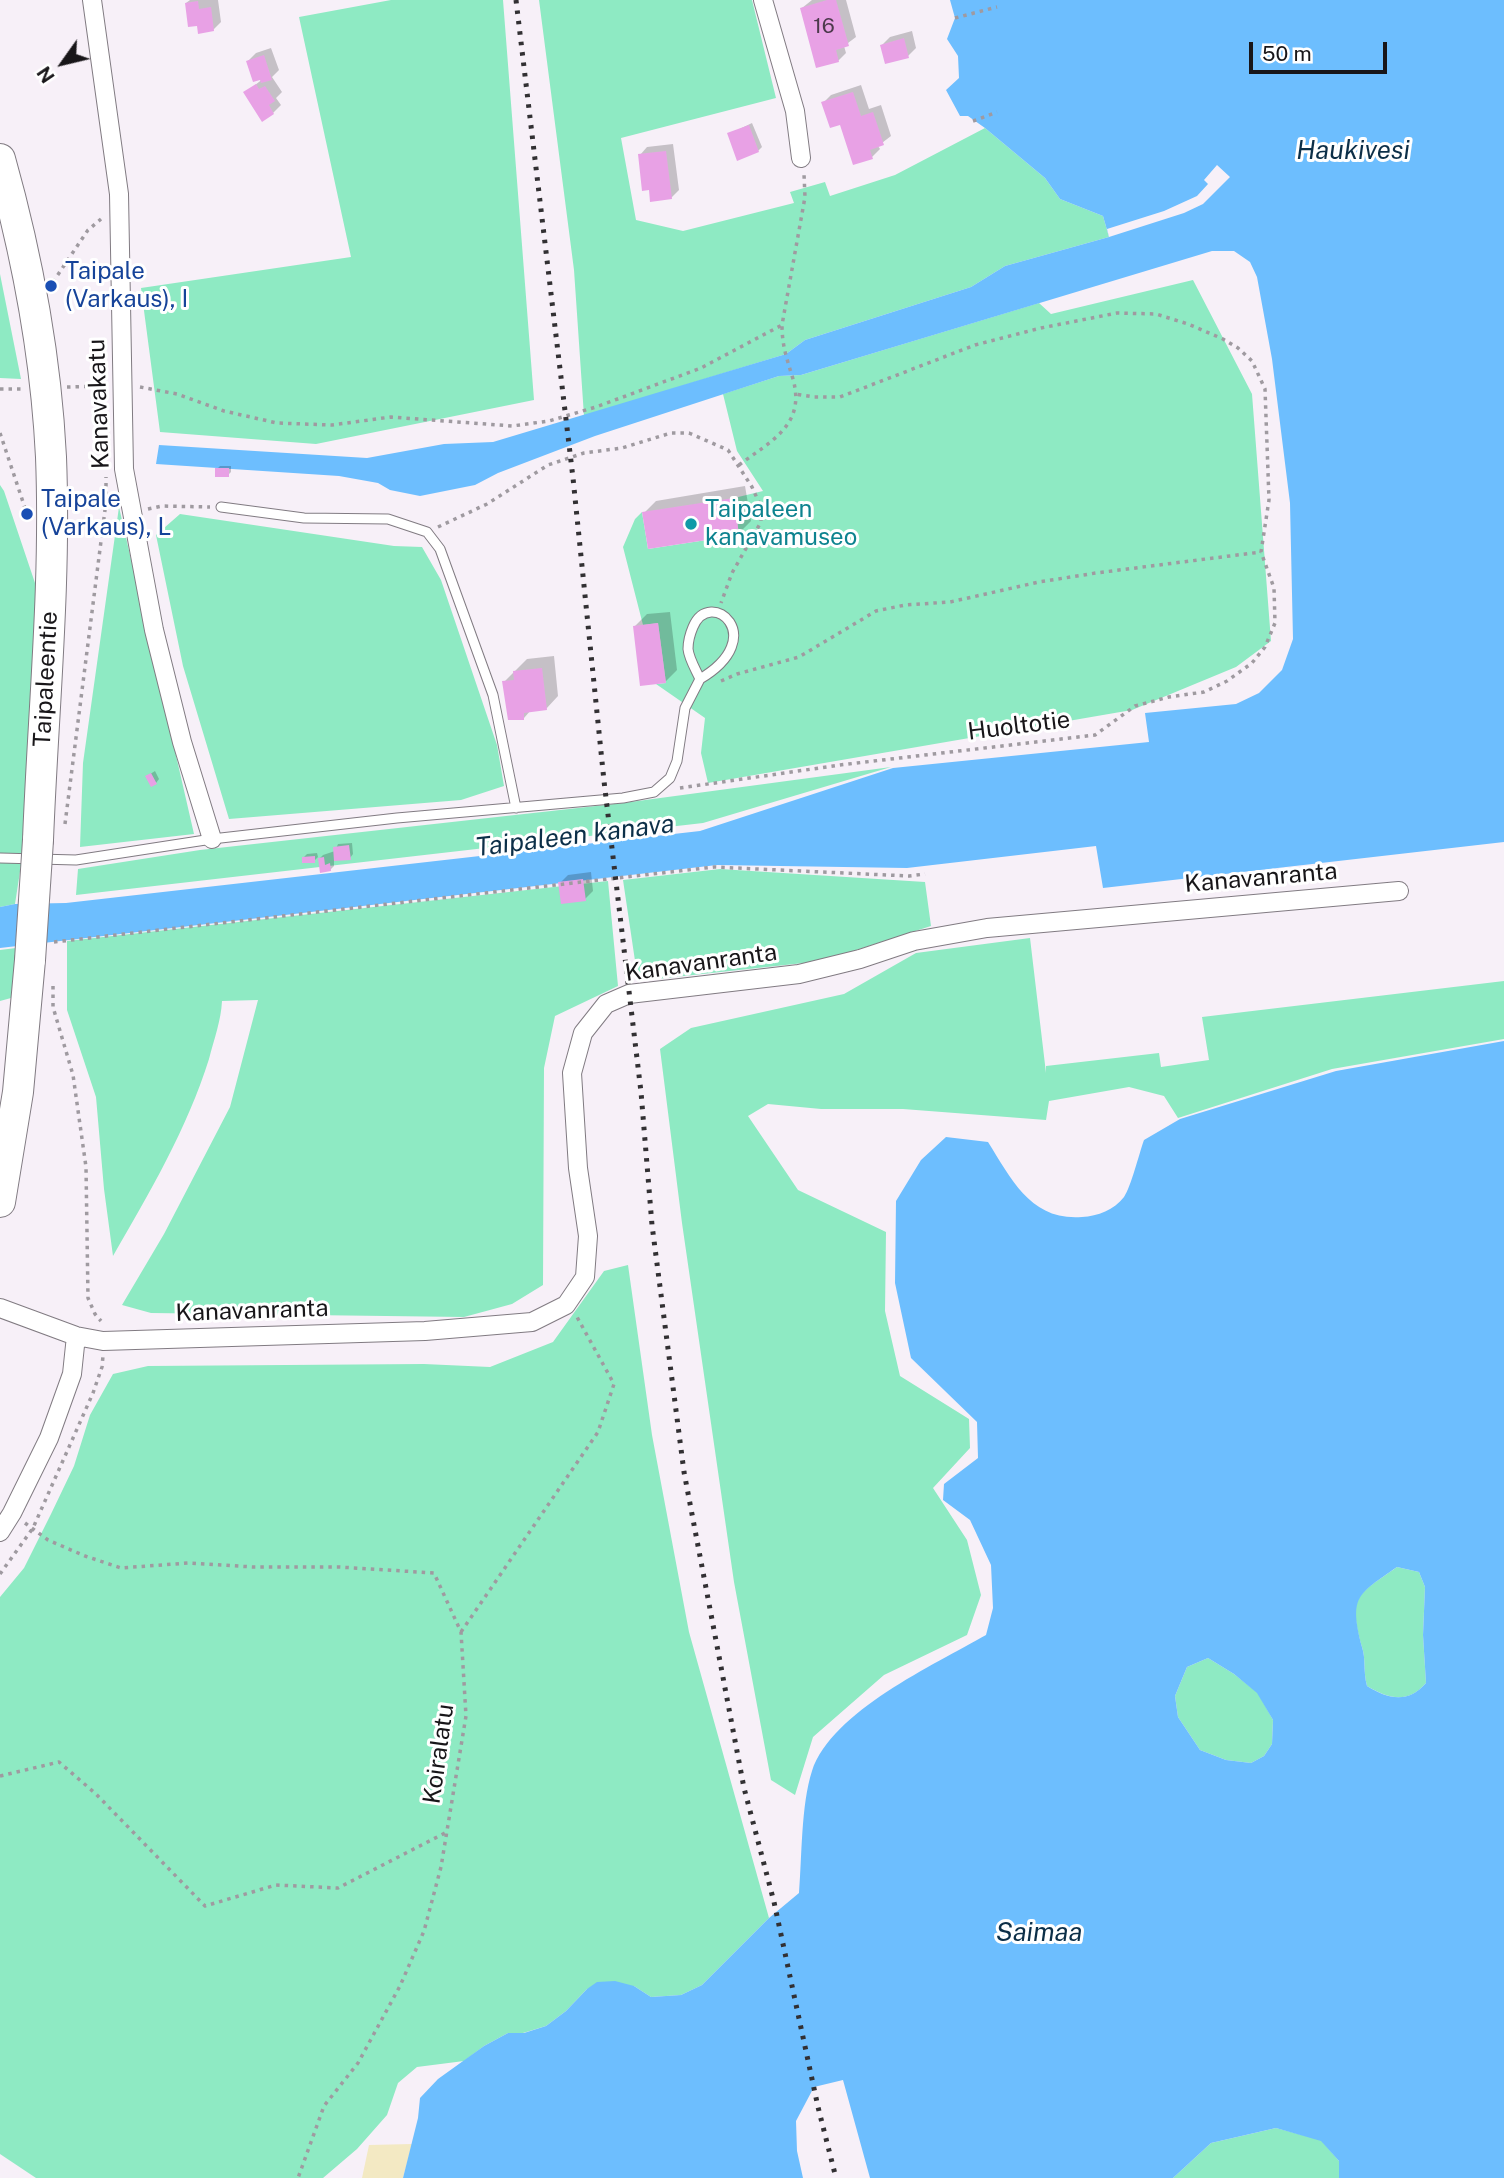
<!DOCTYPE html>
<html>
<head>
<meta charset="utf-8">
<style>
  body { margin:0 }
  #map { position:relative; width:1504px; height:2178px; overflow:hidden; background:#f7f0f8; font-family:"Public Sans",sans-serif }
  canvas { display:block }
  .north { position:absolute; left:28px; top:28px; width:70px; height:70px; -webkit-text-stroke:5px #fff; paint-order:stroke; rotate:236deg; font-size:19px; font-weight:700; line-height:28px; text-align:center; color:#181619 }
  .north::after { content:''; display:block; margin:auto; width:24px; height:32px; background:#181619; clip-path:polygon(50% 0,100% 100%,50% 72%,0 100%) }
  .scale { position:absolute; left:1249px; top:42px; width:138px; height:32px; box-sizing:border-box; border:4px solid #181619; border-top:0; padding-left:9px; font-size:21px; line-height:24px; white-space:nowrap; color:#181619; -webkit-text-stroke:5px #fff; paint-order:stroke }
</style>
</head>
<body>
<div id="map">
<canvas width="1504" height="2178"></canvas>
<div class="north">N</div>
<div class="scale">50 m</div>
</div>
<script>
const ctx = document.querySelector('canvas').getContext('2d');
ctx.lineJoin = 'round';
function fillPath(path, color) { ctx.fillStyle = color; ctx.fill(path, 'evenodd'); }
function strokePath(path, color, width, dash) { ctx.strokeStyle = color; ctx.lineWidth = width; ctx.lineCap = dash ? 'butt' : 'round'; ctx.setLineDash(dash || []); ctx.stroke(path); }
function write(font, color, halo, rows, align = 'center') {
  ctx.font = font + ' "Public Sans",sans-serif'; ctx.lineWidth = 6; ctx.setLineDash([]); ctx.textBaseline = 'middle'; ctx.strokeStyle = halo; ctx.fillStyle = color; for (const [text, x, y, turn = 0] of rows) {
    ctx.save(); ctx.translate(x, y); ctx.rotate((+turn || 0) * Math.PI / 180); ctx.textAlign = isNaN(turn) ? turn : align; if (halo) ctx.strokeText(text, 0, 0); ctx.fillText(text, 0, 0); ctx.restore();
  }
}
const green = new Path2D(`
  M391 0H503L534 400 316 444 160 432 141 288 351 257 299 17Z
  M539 0H752L776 98 621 138 636 220 683 231 794 203 790 192 825 182 830 196 895 175 985 128 1045 178 1060 199 1103 216 1109 237 1005 266 971 287 805 340 786 354 584 416 574 270Z
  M0 274 21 379 0 378Z
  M1193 280 1252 394 1271 641 1236 667 1132 710 708 783 701 753 705 718 656 684 666 683 658 623 643 625 623 547 635 519 642 512 648 549 739 535 734 498 763 491 737 451 723 394 779 376 801 375 1039 303 1051 314Z
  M0 485 4 491 35 583V648L21 865 15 904 0 907Z
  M119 507 194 834 80 847 83 763Z
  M180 514 394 546 422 547 441 580 497 745 504 786 461 800 229 819 183 666 156 535Z
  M891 767 703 823 76 895 78 869 200 850 623 803Z
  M720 869 925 882 931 926 822 961 638 981 623 880Z
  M608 881 618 986 555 1016 544 1068 543 1285 512 1304 464 1317 151 1313 122 1305 164 1234 230 1107 258 1000 222 1001C221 1021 214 1039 209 1059 187 1129 150 1192 113 1256L104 1189 96 1097 67 1010V941Z
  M1030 938 1046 1073V1066L1159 1053 1161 1067 1209 1060 1202 1017 1504 981V1039L1332 1069 1178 1118 1164 1096 1129 1087 1049 1101 1046 1120 903 1109H821L768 1104 748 1116 798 1190 886 1232 885 1311 900 1376 969 1419 970 1448 933 1488 967 1540 981 1595 967 1635 884 1675 813 1737 795 1795 771 1780 734 1582 682 1223 660 1049 691 1028 844 994 916 953Z
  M16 948 11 998 0 1001V950Z
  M628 1265 652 1435 689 1632 769 1918 702 1985 681 1995 651 1997 634 1986 587 1989 566 2011 546 2026 523 2033H508L484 2046 464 2061 417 2067 398 2083 387 2115 357 2149 323 2178H36L0 2154V1597L24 1568 51 1514 74 1466 90 1415 113 1374 148 1366 424 1364 490 1367 553 1342 604 1271Z
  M1397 1567 1419 1572 1425 1587 1423 1635 1426 1683C1408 1704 1389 1699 1367 1686 1363 1671 1366 1659 1362 1647 1348 1595 1356 1596 1397 1567Z
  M1208 1658 1234 1674 1258 1693 1273 1720 1272 1744 1264 1756 1251 1763 1226 1760 1200 1750 1178 1717 1175 1696 1187 1667Z
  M1276 2128 1321 2140 1339 2161V2178H1173L1211 2143Z`);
const sand = new Path2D(`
  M412 2144 403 2178H362L369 2145Z`);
const water = new Path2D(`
  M950 0H1504V842L1103 888 1096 846 907 868 717 865 0 948V907L15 904 66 903 700 831 893 768 1149 742 1145 713 1236 704 1259 693 1282 670 1293 639 1290 503 1272 359 1257 277 1250 262 1234 251H1212L801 375 779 376 595 436 498 473 475 485 420 496 390 490 378 483 339 476 156 464 159 445 367 458 444 444 493 442 786 354 805 340 971 287 1005 266 1109 237 1103 216 1060 199 1045 178 985 128 968 116H960L946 90 959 78 958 56 947 39 955 18Z
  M1504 1041V2178H1339V2161L1321 2141 1276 2128 1211 2143 1173 2178H870L843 2080 814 2087 796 2121 797 2151 803 2178H403L418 2118 420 2098 438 2079 484 2046 508 2033H524L546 2026 566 2011 587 1989 597 1982 615 1981 634 1986 651 1997 681 1995 702 1985 769 1918 799 1893C802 1857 801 1805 812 1771 832 1711 934 1665 986 1635L993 1608 991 1565 970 1520 943 1500 944 1484 978 1458 977 1422 911 1358 895 1283 896 1201 921 1160 946 1137 988 1142C1012 1180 1031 1221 1082 1217 1098 1216 1114 1210 1124 1197 1131 1187 1139 1154 1144 1140L1180 1119 1336 1071ZM1397 1567 1419 1572 1425 1587 1423 1635 1426 1683C1408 1704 1388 1699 1367 1686 1363 1671 1366 1659 1362 1647 1349 1596 1357 1595 1397 1567ZM1208 1658 1234 1674 1257 1693 1273 1720 1272 1744 1264 1756 1251 1763 1226 1760 1200 1750 1178 1717 1175 1696 1187 1667Z`);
const pier = new Path2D(`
  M1217 165 1230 177 1203 204 1184 213 1109 237 1107 229 1164 211 1197 196 1208 184 1204 180Z`);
const shadow = new Path2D(`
  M190 0H218L221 22 213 30 186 3Z
  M812 0H846L856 37 844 46 846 53 838 61 802 8Z
  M912 31 916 48 908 56 882 45 890 37Z
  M271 48 279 70 272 77 282 92 276 98 281 105 273 113 245 93 264 78 248 61 256 53Z
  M861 85 869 109 881 105 891 136 878 146 880 149 872 157 823 103 831 95Z
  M752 123 762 147 758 151 729 134Z
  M673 144 679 190 671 198 650 188 640 155 647 147Z
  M220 466H231V472L228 475 217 469Z
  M745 486 751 521 739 533 644 513 656 501Z
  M670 612 677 670 665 682 635 626 647 614Z
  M554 656 558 696 546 709 531 710 524 718 504 682 527 659Z
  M155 771 159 779 156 783 147 776Z
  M352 843 353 854 350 858 334 860V866L330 870 322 871 320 858 323 855 335 851 338 844Z
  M317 853 318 857 314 861 304 857 307 854Z
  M591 872 593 891 585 899 560 883 568 875Z`);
const building = new Path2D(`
  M827 0H836L849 46 836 50 839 62 816 68 800 8Z
  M198 1 199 9 211 7 214 31 198 34 197 26 188 27 185 3Z
  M904 38 909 58 885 64 880 45Z
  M264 55 272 80 261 83 260 80 253 82 246 61Z
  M256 84 259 89 265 86 275 101 269 105 274 114 262 122 243 92Z
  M853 92 861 116 873 112 884 145 870 150 873 159 853 165 840 125 830 128 821 102Z
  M749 125 759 152 737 161 727 133Z
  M666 151 672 199 650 202 649 190 642 191 638 154Z
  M215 468H229V477H215Z
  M734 498 739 535 648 549 642 512Z
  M658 623 666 683 640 686 633 626Z
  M542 668 547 710 524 713V720H508L502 681 514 680 513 671Z
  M151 773 157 784 151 787 145 776Z
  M349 845 351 860 334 861 333 847Z
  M315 856V863H302V857Z
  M324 857 325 865 330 863 331 871 320 873 318 858Z
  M583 879 586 901 561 904 558 882Z`);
const path = new Path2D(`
  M955 18 997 7
  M973 121 997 112
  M53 282 88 230 101 219
  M67 387 105 386
  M140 387 177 394 224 411 277 423 332 425 391 417 512 426 549 421 596 407 701 368 782 325
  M0 389H22
  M0 433 27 514
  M739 465C771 441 806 425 793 379 787 359 782 346 782 325L805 197 804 174
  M148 509 162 506 210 507
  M438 527 487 504 548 465 584 453 622 448 671 433H689L728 450 752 487 761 507V522L732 573 721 603
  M721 681 737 674 799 657 876 611 905 605 950 602 1039 582 1096 573 1261 552
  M680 788 840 765 1095 735 1135 706 1169 697 1204 692 1227 681 1252 663 1265 647 1275 623 1274 588 1261 552 1269 500 1265 389 1252 361 1238 348 1223 339 1188 324 1156 314 1117 313 1041 328 975 345 840 397H814L795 394
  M65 824 106 502V477
  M54 942 714 867 909 876 925 874
  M53 986V1007L73 1075 86 1167 88 1298 95 1314 101 1321
  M25 1523 48 1540 85 1556 121 1568 189 1563 253 1567H339L434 1573 461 1632 466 1716 441 1867 424 1931 400 1986 358 2063 324 2106 298 2178
  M0 1574 33 1528 93 1393 102 1367 103 1356
  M461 1632 598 1432 614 1384 577 1317
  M0 1776 59 1762 96 1794 205 1906 276 1885 338 1888 445 1833`);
const service = new Path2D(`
  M221 507 304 518 388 519 427 532 440 549 493 695 516 808
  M0 858 76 860 212 839 397 818 623 798 654 792 670 778 677 761 685 708 700 679C696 670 689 659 688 649 688 642 690 634 693 627 710 586 771 637 700 679`);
const minor = new Path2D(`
  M92 0 119 194 124 469 154 630 182 742 212 839
  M763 0 795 111 801 158
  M0 1308 76 1336 103 1341 425 1331 532 1322 566 1305 585 1277 588 1236 578 1168 572 1073 583 1033 606 1004 629 994 799 974 860 959 914 941 987 928 1399 891
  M0 1532 12 1513 49 1438 72 1374 76 1336`);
const trunk = new Path2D(`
  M0 159C27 255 46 357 51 457 56 585 43 712 38 840
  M0 1202 18 1092 30 960`);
const rail = new Path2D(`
  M516 0 573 478 604 781 641 1092 652 1225 684 1472 744 1788 774 1902 818 2107 836 2178`);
const trunkBridge = new Path2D(`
  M30 960 38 840`);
const markers = [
  [51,286,7,"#1a4fb4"],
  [27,514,7,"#1a4fb4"],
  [691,524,7,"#0f9aa8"]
];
const numberNames = [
  ["16",824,27]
];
const transitNames = [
  ["Taipale",65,272],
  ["(Varkaus), I",65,300],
  ["Taipale",41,500],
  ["(Varkaus), L",41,528]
];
const streetNames = [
  ["Kanavakatu",99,404,-92],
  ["Taipaleentie",46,679,-87],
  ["Huoltotie",1019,726,-7],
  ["Kanavanranta",1261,878,-5],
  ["Kanavanranta",701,963,-8],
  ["Kanavanranta",252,1311,-2],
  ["Koiralatu",439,1754,-82]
];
const cultureNames = [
  ["Taipaleen",705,510],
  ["kanavamuseo",705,538]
];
const waterNames = [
  ["Haukivesi",1353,151],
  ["Taipaleen kanava",575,836,-7],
  ["Saimaa",1039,1933]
];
fillPath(green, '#8eeac3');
fillPath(sand, '#f3e9c3');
fillPath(water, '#6dbefe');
fillPath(pier, '#f7f0f8');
fillPath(shadow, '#0003');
fillPath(building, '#e8a1e5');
strokePath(service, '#817b82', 11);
strokePath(minor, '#817b82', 20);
strokePath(trunk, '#817b82', 32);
strokePath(path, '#9f9aa0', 3.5, [3.5, 5]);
strokePath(service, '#fff', 9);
strokePath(minor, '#fff', 18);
strokePath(trunk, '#fff', 30);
strokePath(rail, '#323033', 5, [3.5, 7]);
strokePath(trunkBridge, '#817b82', 32, []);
strokePath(trunkBridge, '#fff', 30);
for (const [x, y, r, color] of markers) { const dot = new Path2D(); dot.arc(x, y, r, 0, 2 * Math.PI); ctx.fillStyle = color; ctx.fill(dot); strokePath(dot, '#fff', 2.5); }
write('21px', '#4c394c', null, numberNames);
write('24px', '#164399', '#fff', transitNames, 'left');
write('24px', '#181619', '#fff', streetNames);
write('24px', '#0d838f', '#fff', cultureNames, 'left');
write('italic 26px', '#0c2f48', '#fff', waterNames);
</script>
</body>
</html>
